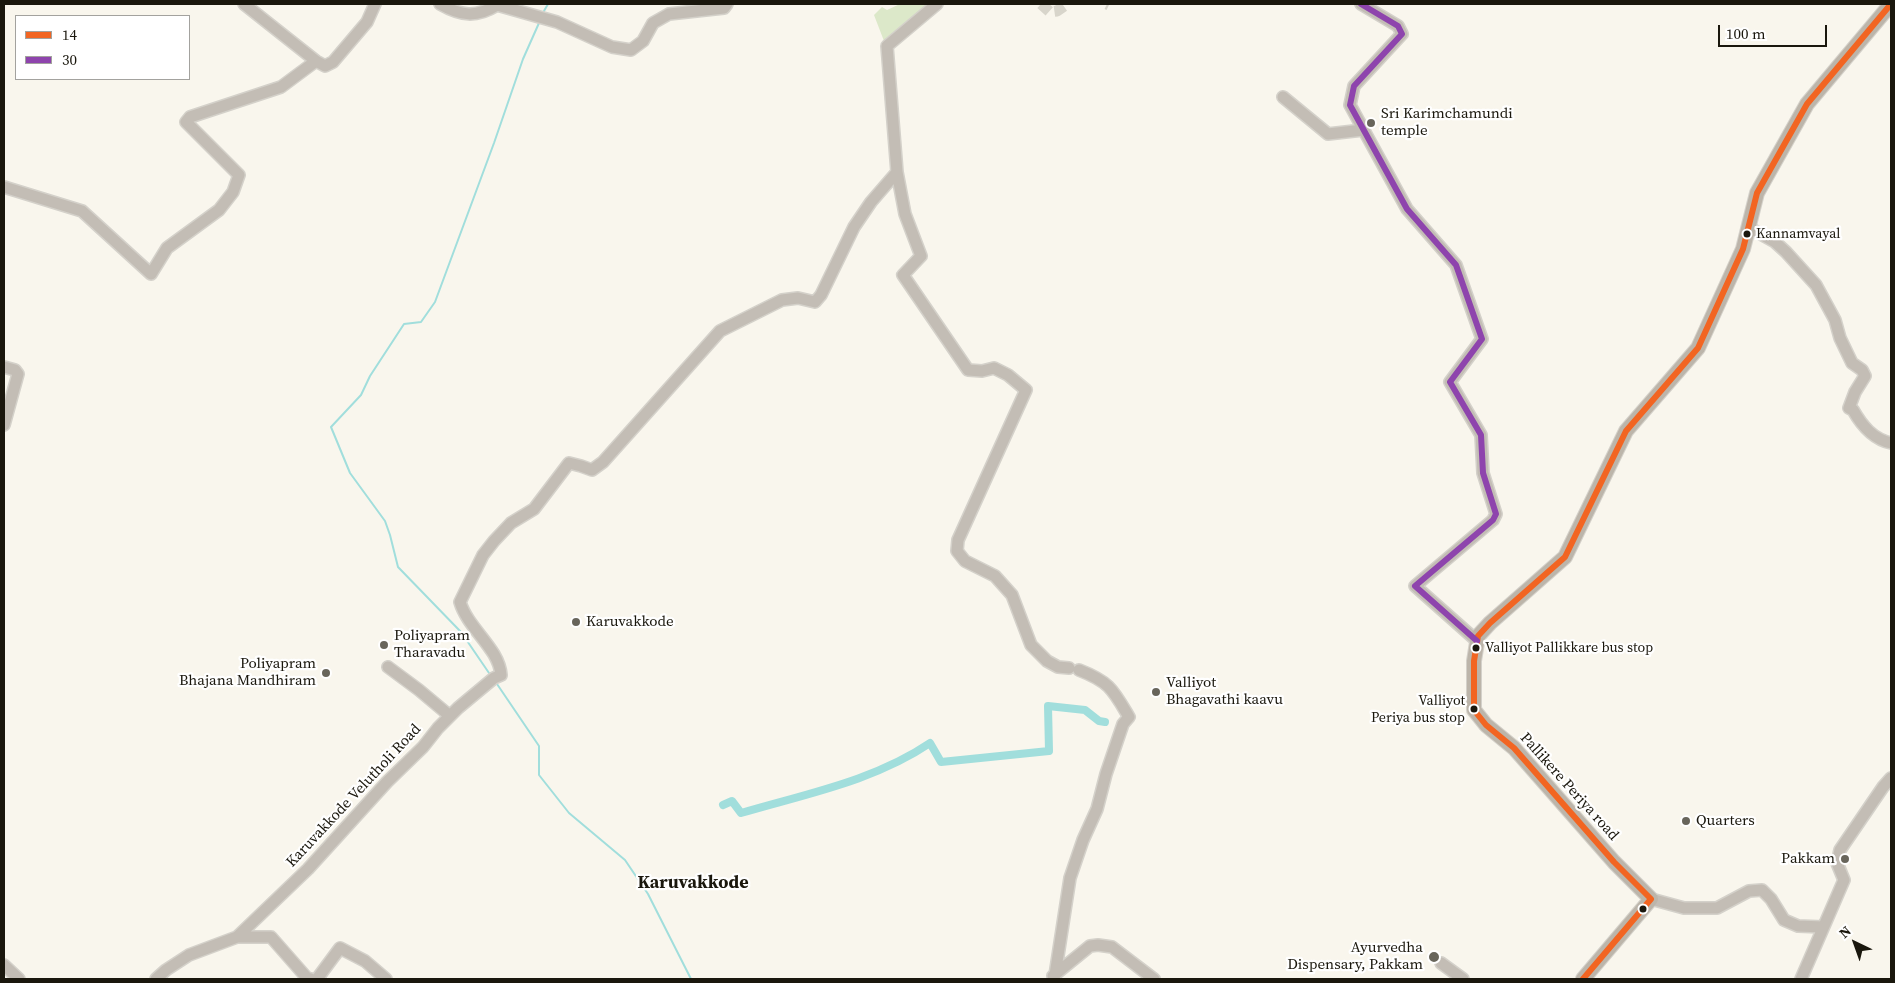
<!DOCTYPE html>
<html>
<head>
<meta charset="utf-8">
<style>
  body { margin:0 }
  #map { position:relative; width:1895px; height:983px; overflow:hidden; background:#f9f6ed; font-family:"Source Serif 4",serif }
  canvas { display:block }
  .frame { position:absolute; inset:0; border:5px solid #1a170d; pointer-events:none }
  .legend { position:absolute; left:15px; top:15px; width:175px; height:65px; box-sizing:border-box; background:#fff; border:1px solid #a3a29e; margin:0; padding:6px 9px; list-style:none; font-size:15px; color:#1a170d }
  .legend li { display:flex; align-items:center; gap:10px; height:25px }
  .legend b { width:25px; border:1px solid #a3a29e }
  .north { position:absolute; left:1830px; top:918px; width:50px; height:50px; -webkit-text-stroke:4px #fff; paint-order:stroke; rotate:318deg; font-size:14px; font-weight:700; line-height:20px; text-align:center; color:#1a170d }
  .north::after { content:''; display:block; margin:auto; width:18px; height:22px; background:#1a170d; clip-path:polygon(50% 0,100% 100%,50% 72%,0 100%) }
  .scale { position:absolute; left:1718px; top:25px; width:109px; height:22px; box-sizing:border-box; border:2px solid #1a170d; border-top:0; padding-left:6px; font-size:15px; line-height:18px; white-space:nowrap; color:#1a170d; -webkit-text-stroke:4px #fff; paint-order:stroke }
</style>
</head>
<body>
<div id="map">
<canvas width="1895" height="983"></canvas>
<div class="frame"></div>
<ul class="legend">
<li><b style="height:6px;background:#f26522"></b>14</li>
<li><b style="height:6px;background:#8e44ad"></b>30</li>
</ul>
<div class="north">N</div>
<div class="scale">100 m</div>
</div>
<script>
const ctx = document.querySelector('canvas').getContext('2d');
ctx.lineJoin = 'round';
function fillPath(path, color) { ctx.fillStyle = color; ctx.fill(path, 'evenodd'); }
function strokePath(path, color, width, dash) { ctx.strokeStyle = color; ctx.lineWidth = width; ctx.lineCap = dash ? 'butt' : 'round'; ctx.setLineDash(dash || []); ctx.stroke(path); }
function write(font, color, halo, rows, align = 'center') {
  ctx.font = font + ' "Source Serif 4",serif'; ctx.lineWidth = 4.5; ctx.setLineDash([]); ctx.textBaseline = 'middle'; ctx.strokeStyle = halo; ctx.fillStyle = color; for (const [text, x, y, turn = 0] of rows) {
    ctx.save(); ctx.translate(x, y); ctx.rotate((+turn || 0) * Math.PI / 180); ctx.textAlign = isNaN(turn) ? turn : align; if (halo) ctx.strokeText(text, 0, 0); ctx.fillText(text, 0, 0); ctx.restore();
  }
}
const green = new Path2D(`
  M900 4H929L884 41 874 15 882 7 887 10Z`);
const stream = new Path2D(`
  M544 11 548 4
  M489 673 461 632 398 567 390 535 385 521 350 473 331 427 361 395 370 376 404 324 421 322 435 302 494 143 523 59 539 23
  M497 684 539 746V775L569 813 625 860 648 894 691 979`);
const canal = new Path2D(`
  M723 805 732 801 741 813C805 794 874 781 930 743L941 762 1049 751 1048 706 1085 710 1099 721 1105 722`);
const minorTunnel = new Path2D(`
  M1041 4 1050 12 1057 11 1067 4
  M1107 4 1109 5`);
const minor = new Path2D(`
  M244 4 316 61 325 66 333 62 367 22 375 4
  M440 4C461 16 476 18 497 5L557 22 612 47 631 50 643 41 653 23 669 14 724 8 727 4
  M937 4 887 46 897 172 905 214 921 256 903 275 968 370 982 371 994 368 1008 375 1026 390 958 540 957 551 965 561 995 576 1012 595 1031 645 1047 661 1058 667 1069 668
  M1361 4 1398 26 1402 34 1354 86 1350 105 1407 209 1456 265 1482 339 1450 382 1481 435 1483 473 1496 514 1493 520 1415 586 1477 641
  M1283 97 1328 134 1363 130
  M4 187 82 211 151 274 167 248 219 210 233 192 239 175 186 122 190 117 281 87 316 61
  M1748 227 1775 242 1786 252 1816 285 1835 320 1840 338 1852 363 1862 370 1865 376 1855 392 1849 408 1853 410C1862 426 1873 439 1891 443
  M4 367 15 370 18 374 4 425
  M388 667 419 690 450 716
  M1651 899 1684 908H1717L1749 891 1762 890 1771 899 1784 920 1798 926 1823 927
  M237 937H271L307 978 311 979
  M1441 963 1463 979
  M4 965 19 979
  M1055 975 1070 878 1083 840 1097 809 1106 774 1123 724 1129 717C1113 690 1110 682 1079 670
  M1053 976 1090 946 1098 945 1112 947 1154 979
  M156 979 166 970 189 955 237 937 308 869 387 782 423 747 438 728 458 708 494 678 501 675C499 648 468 629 460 602L483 555 494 541 511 523 534 509 569 463 581 466 592 470 603 462 720 331 782 300 798 298 815 302 821 295 854 227 871 202 897 172
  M317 979 340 948 365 961 386 979
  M1801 979 1844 880 1837 863 1840 850 1883 787 1891 778`);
const major = new Path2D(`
  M1583 979 1651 899 1614 862 1514 748 1486 725 1474 710V661L1478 636 1490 623 1565 557 1626 431 1698 348 1743 249 1757 193 1807 104 1891 4`);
const bus1 = new Path2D(`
  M1583 979 1651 899 1614 862 1514 748 1486 725 1474 710V661L1478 636 1490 623 1565 557 1626 431 1698 348 1743 249 1757 193 1807 104 1891 4`);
const bus2 = new Path2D(`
  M1361 4 1398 26 1402 34 1354 86 1350 105 1407 209 1456 265 1482 339 1450 382 1481 435 1483 473 1496 514 1493 520 1415 586 1477 641`);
const markers = [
  [1371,123,5,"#68655b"],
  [1747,234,4.5,"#1a170d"],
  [576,622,5,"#68655b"],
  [384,645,5,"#68655b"],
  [1476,648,4.5,"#1a170d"],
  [326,673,5,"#68655b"],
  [1156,692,5,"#68655b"],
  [1474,709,4.5,"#1a170d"],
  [1686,821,5,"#68655b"],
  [1845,859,5,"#68655b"],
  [1643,909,4.5,"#1a170d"],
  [1434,957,6,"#68655b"]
];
const busNames = [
  ["Kannamvayal",1756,234],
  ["Valliyot Pallikkare bus stop",1485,648],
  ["Valliyot",1465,701,"right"],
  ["Periya bus stop",1465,718,"right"]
];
const poiNames = [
  ["Sri Karimchamundi",1381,114],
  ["temple",1381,131],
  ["Karuvakkode",586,622],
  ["Poliyapram",394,636],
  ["Tharavadu",394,653],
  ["Poliyapram",316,664,"right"],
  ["Bhajana Mandhiram",316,681,"right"],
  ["Valliyot",1166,683],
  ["Bhagavathi kaavu",1166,700],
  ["Quarters",1696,821],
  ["Pakkam",1835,859,"right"],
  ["Ayurvedha",1423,948,"right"],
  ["Dispensary, Pakkam",1423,965,"right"]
];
const streetNames = [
  ["Pallikere Periya road",1569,787,48],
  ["Karuvakkode Velutholi Road",354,796,-47]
];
const quarterNames = [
  ["Karuvakkode",693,883]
];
fillPath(green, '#dce8c9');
strokePath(stream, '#a1dedc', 2);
strokePath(canal, '#a1dedc', 8);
strokePath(minorTunnel, '#d8d5cb', 11, [11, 5.5]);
strokePath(minor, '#d4d1ca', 14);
strokePath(major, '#d4d1ca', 16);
strokePath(minor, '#c3bdb5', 11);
strokePath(major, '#bcb5aa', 14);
strokePath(bus1, '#f26522', 6);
strokePath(bus2, '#8e44ad', 6);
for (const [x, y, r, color] of markers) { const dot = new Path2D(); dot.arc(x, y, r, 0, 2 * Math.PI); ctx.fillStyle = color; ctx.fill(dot); strokePath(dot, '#fff', 2); }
write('14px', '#1a170d', '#fff', busNames, 'left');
write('15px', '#1a170d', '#fff', poiNames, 'left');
write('15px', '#1a170d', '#fff', streetNames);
write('bold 18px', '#1a170d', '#fff', quarterNames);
</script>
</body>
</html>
